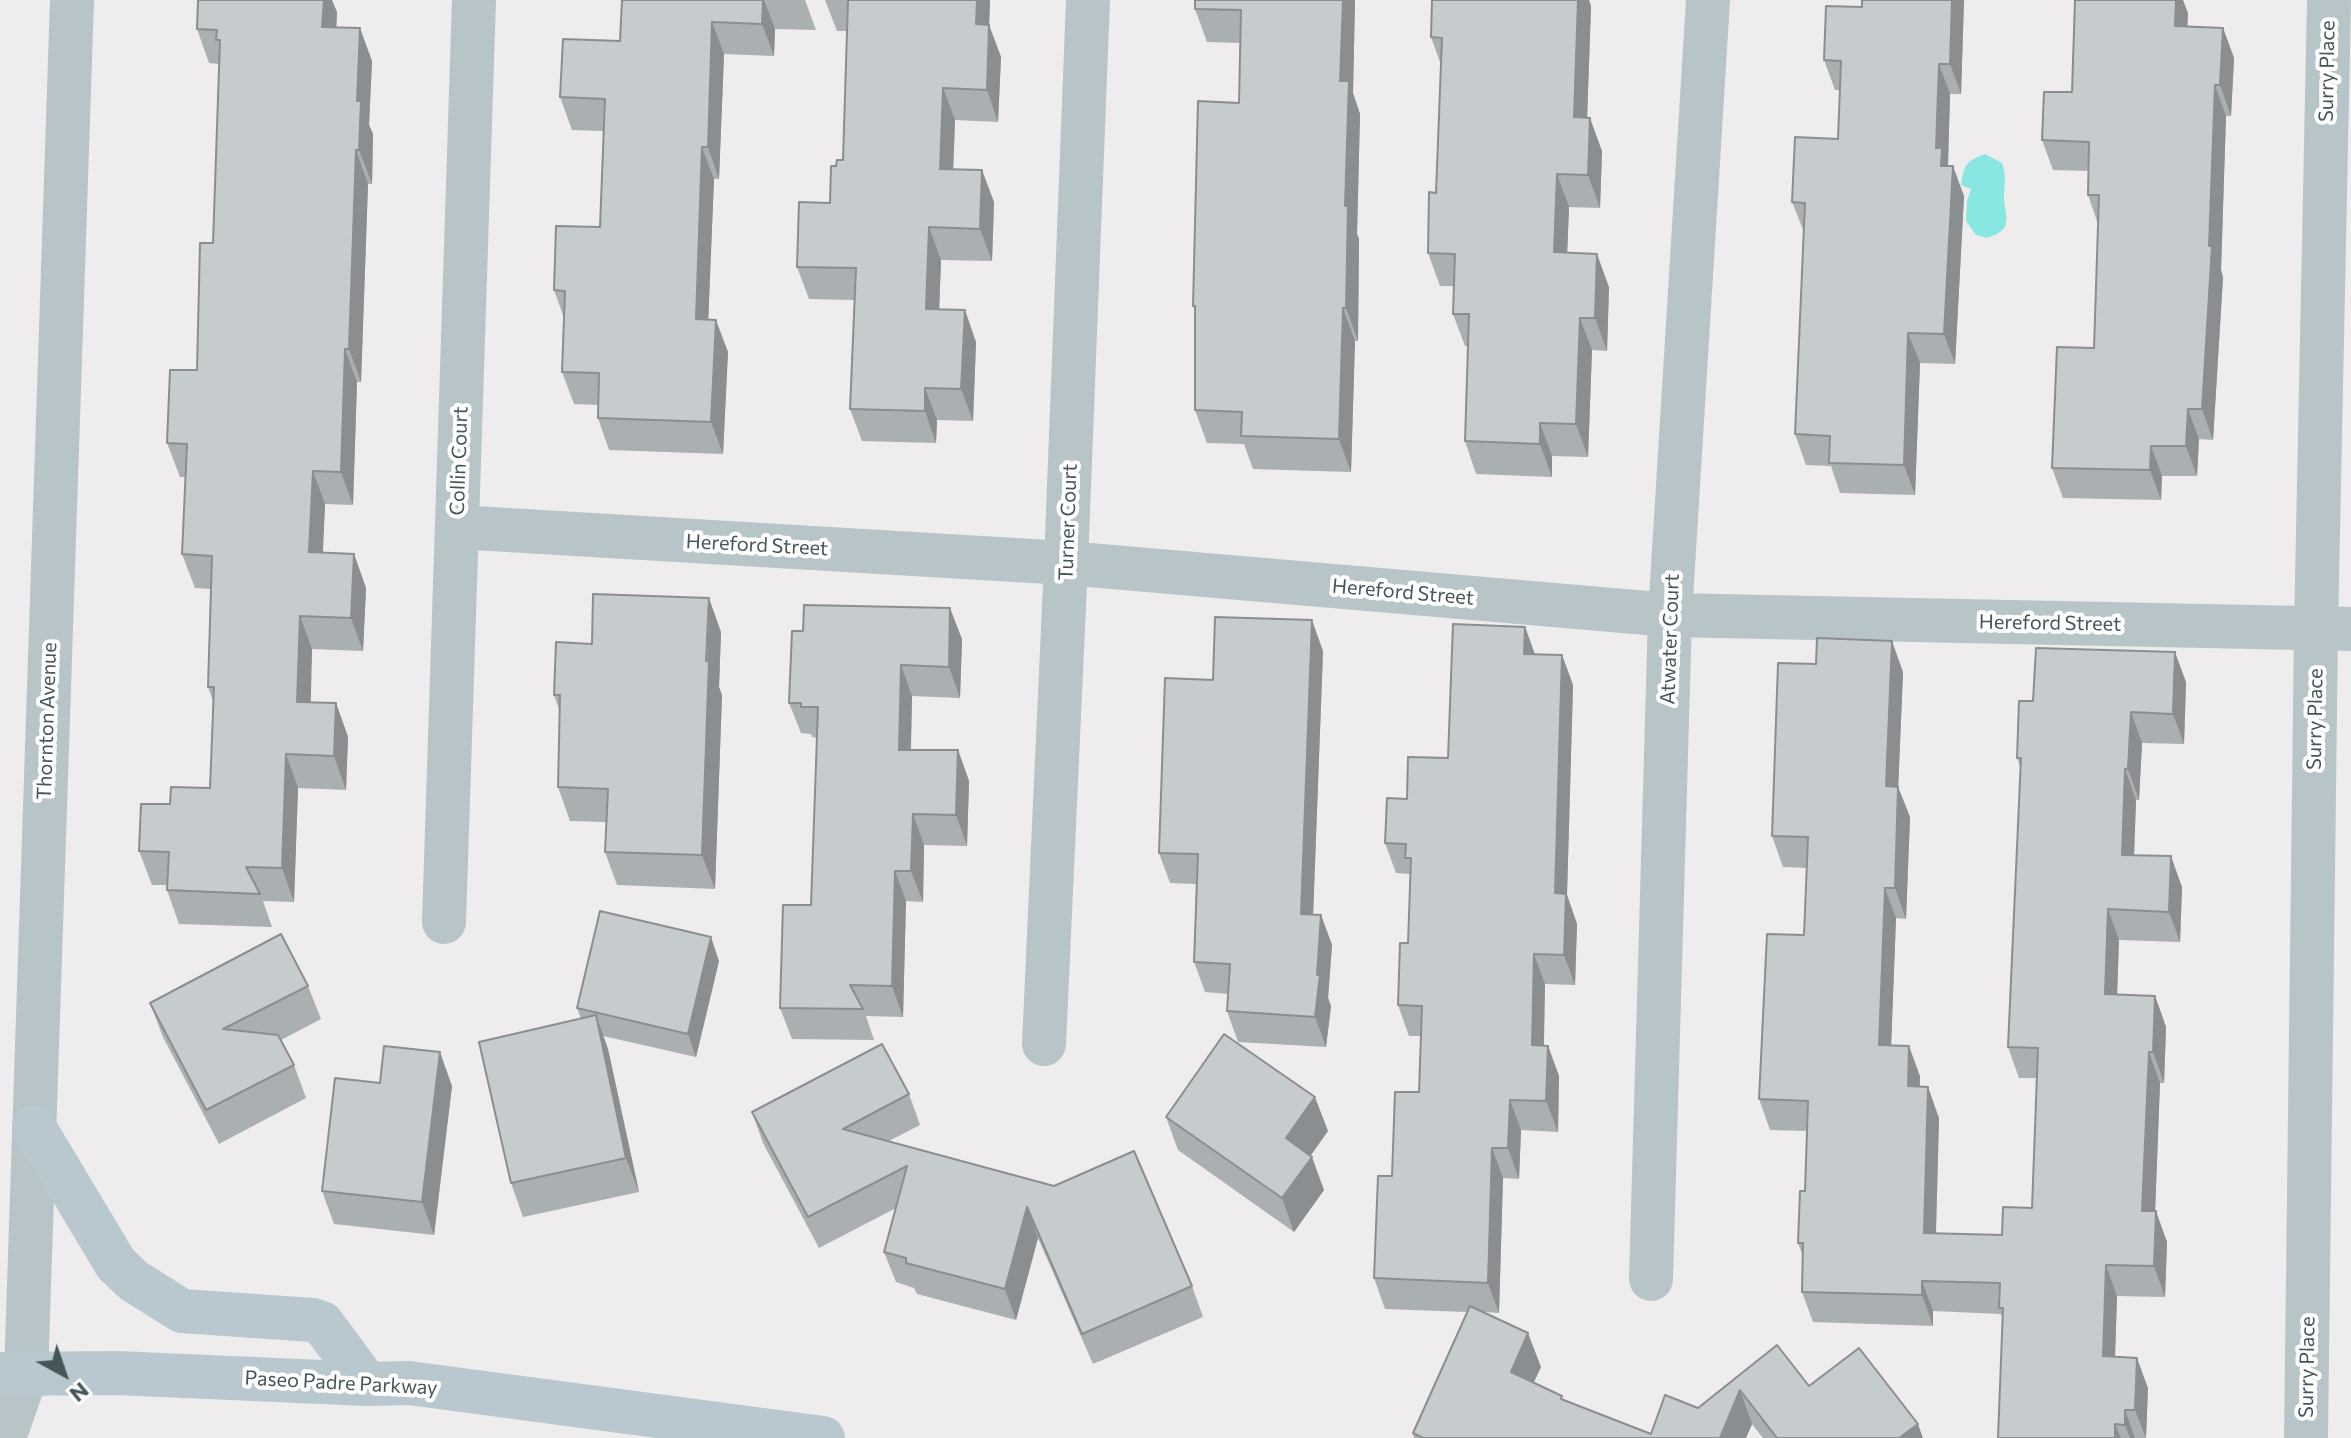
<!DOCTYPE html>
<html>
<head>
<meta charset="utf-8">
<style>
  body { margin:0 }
  #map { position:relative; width:2351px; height:1438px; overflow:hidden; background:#efeced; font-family:Commissioner,sans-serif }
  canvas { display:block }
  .north { position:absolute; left:24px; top:1334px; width:80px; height:80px; -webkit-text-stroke:6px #fff; paint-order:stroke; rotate:140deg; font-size:22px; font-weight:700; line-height:32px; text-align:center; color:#455558 }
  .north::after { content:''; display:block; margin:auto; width:28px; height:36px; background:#455558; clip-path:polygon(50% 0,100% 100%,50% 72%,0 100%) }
</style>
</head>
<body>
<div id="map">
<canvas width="2351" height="1438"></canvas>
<div class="north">N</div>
</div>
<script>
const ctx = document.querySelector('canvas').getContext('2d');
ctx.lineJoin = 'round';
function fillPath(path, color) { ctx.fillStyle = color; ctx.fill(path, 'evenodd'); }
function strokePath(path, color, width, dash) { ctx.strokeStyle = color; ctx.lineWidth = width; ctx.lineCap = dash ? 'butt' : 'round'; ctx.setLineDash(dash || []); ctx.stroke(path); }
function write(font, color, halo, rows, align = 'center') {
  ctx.font = font + ' Commissioner,sans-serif'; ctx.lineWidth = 8; ctx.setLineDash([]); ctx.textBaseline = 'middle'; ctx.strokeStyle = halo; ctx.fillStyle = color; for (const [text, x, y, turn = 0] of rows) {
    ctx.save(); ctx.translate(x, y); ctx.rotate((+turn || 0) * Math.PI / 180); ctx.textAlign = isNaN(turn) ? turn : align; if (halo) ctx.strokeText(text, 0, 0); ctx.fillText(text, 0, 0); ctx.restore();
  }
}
const water = new Path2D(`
  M1985 154 2002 163C2007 176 2004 183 2004 196 2004 217 2016 230 1986 238L1976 235 1966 221 1967 201 1971 189 1961 185C1964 166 1965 161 1985 154Z`);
const minor = new Path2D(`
  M457 527 1066 563 1670 615 2351 629
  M444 922 474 0
  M1044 1044 1066 563 1088 0
  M1651 1279 1670 615 1708 0
  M2306 1438 2316 629 2329 0`);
const tertiary = new Path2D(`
  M4 1438 26 1375 72 0`);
const secondary = new Path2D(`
  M34 1127 116 1264 134 1281 182 1311 313 1320 322 1323 367 1384
  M0 1374 117 1373 367 1384 409 1383 823 1438`);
const wall = new Path2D(`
  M622 0H805L816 30 775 29 774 56 724 54 719 179H714L708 320 728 352 723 454 609 450 598 418V405L574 404 562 372 564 318 554 290 600 227 604 131 572 130 560 97 620 41Z
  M825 0H990L989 25 1001 57 998 122 955 120 953 170 994 202 992 261 941 260 939 310 976 342 973 421 937 420 936 443 862 441 850 409 854 300 809 299 797 267 830 203 836 166 843 160 847 31H837Z
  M1355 0 1353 93 1360 114 1357 234 1359 239 1358 341H1355L1351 472 1253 469 1244 444 1207 443 1195 410V312L1193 306 1239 103 1240 43 1207 42 1195 9Z
  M1432 0H1589L1591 6 1587 118 1602 151 1600 208 1569 207 1567 252 1609 287 1607 351 1592 350 1588 457 1552 456V477L1476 474 1465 441 1468 346H1465L1453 314 1454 286H1440L1428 253 1436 193 1441 65 1431 37Z
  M1964 0 1961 94H1950L1948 165 1964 196 1955 364 1920 363 1915 495 1840 493 1831 466 1806 465 1795 434 1804 232 1792 202 1838 139 1840 90H1835L1824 60 1862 7Z
  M337 12 336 27 372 61 369 125 373 134 372 184H368L361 382H357L353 505 325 504 323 553 354 554 366 588 363 651 312 649 310 702 336 703 348 737 346 790 298 788 294 902 263 901 272 927 179 924 167 890V885H152L139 851 170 804 210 788 213 701 208 687 211 589 195 588 182 554 186 477H180L167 443 197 370 213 243 219 64 209 63 197 29Z
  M2188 13 2187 27 2223 28 2234 58 2231 116H2226L2221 270 2223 277 2213 440 2199 439 2197 476H2162L2161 500 2063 498 2052 468 2094 348 2098 224 2088 195V171L2053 170 2042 140 2072 92Z
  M1525 627 1535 654 1562 655 1573 685 1567 895 1577 924 1575 985 1545 984 1544 1046H1548L1559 1076 1558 1132 1521 1130 1519 1179 1503 1178 1499 1313 1484 1312 1541 1367 1534 1382 1564 1400 1651 1434 1698 1408 1777 1345 1809 1386 1923 1438H1763L1752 1424 1746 1438H1414L1413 1433 1467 1312 1385 1309 1374 1278 1392 1176 1419 1092 1421 1036H1409L1398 1005 1408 943 1410 874 1396 873 1385 843 1407 799 1448 758Z
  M803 631 962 639 960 698 912 696 911 750H958L969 781 967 846 924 845 923 902 906 901 903 1017 866 1016 874 1040 792 1039 780 1008 811 905 817 738 812 737 811 734 801 733 789 703Z
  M721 632 719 687 722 695 715 889 617 885 605 852 606 822 570 821 558 787 560 712 554 695 592 644Z
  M1323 651 1313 914 1321 915 1332 945 1328 998 1331 1006 1326 1047 1238 1042 1227 1011 1228 994 1205 992 1194 962 1196 884 1170 883 1159 853 1213 680Z
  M1816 664 1903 672 1898 787 1910 817 1906 919 1896 918 1891 1045 1920 1076V1087L1939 1118 1936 1233 2002 1235 2032 1208 2037 1078H2019L2008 1047 2021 769 2017 758 2033 701 2186 682 2184 744 2142 743 2139 800H2136L2134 855 2182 887 2180 942 2119 940 2117 995 2155 996 2166 1027 2164 1083H2160L2155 1211 2167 1242 2165 1297 2117 1296 2115 1357 2148 1388 2146 1438H1998L2003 1319 2001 1314 1933 1311V1326L1813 1322 1802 1292 1803 1256 1798 1243 1805 1191 1807 1131 1770 1130 1759 1099 1804 935 1807 868 1783 867 1772 836Z
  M719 961 696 1057 603 1036 608 1049 639 1192 523 1217 511 1183 581 1019 577 1008Z
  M308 986 321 1019 281 1040 294 1065 306 1098 219 1144 163 1037 150 1003Z
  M380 1083 452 1086 434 1235 334 1224 322 1191Z
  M909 1094 920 1125 889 1141 1192 1286 1203 1317 1093 1364 1038 1238 1016 1320 917 1294 914 1288 896 1282 884 1252 896 1208 819 1248 763 1143 752 1112Z
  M1166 1117 1328 1131 1310 1156 1324 1190 1294 1232 1178 1150Z`);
const shadedWall = new Path2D(`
  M324 0H332L337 12 335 60 322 27Z
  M763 0H764L775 29 774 56 762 24Z
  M977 0H990L988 56 976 24Z
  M1343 0H1355L1353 93 1360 114 1357 234 1359 239 1358 341 1346 308 1340 81Z
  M1578 0H1589L1591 6 1586 150 1574 117Z
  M1952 0H1964L1961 94 1950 64Z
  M2176 0H2183L2188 13 2186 56 2175 26Z
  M712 22 724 54 719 179 708 147Z
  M989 25 1001 57 998 122 987 90Z
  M360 28 372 61 369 125 373 134 372 184 359 150 357 101Z
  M2223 28 2234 58 2231 116 2220 85Z
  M1939 64 1950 94 1948 165 1953 178V166L1964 196 1955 364 1944 334 1936 148Z
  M2215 85 2226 116 2221 270 2223 277 2213 440 2202 409Z
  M943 88 955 120 952 202 940 169Z
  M1590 118 1602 151 1600 208 1588 175Z
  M702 147 714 179 707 352 696 319Z
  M356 150 368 184 361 382 349 349Z
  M982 170 994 202 992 261 980 229Z
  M1557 174 1569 207 1566 285 1554 252Z
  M929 227 941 260 938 341 926 309Z
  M1597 254 1609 287 1607 351 1595 318Z
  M1343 308 1355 341 1351 472 1339 439Z
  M965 310 976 342 973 421 961 389Z
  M1580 318 1592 350 1588 457 1576 424Z
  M716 320 728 352 723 454 711 422Z
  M1908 333 1920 363 1915 495 1904 465Z
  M345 349 357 382 353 505 341 472Z
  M925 388 937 420 936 443 925 411Z
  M2188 409 2199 439 2197 476 2186 446Z
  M1540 423 1552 456V477L1540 444Z
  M2151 446 2162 476 2161 500 2150 470Z
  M313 471 325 504 321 586 309 552Z
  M354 554 366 588 363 651 351 618Z
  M709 598 721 632 719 687 722 695 715 889 702 855Z
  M950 608 962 639 960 698 949 667Z
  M300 616 312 649 310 736 297 702Z
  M1312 620 1323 651 1312 944 1301 914Z
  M1525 627 1536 658 1524 654Z
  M1892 641 1903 672 1897 817 1886 786Z
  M2175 652 2186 682 2184 744 2173 714Z
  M1562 655 1573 685 1567 895 1577 924 1575 985 1564 955 1555 893Z
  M901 665 912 696 910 780 899 750Z
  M336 703 348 737 346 790 334 756Z
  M2131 712 2142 743 2139 800 2128 769Z
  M958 750 969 781 967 846 956 815Z
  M286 754 298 788 294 902 282 868Z
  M2125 769 2136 800 2133 885 2122 855Z
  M1898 787 1910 817 1906 919 1895 888Z
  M913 814 924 845 923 902 911 871Z
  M2171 856 2182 887 2180 942 2169 912Z
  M895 871 906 901 903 1017 892 986Z
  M1885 888 1896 918 1890 1075 1879 1045Z
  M2108 909 2119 940 2116 1025 2105 994Z
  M1321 915 1332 945 1328 998 1331 1006 1326 1047 1315 1017Z
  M711 937 719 961 696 1057 688 1034Z
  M1534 954 1545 984 1543 1076 1532 1045Z
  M2155 996 2166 1027 2164 1083 2153 1052Z
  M596 1015 608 1049 639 1192 626 1158Z
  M1548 1046 1559 1076 1558 1132 1546 1101Z
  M1909 1046 1920 1076 1919 1117 1908 1086Z
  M440 1052 452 1086 434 1235 422 1202Z
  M2149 1052 2160 1083 2154 1241 2142 1211Z
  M1928 1087 1939 1118 1935 1263 1924 1233Z
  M1315 1097 1328 1131 1299 1172 1286 1138Z
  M1510 1100 1521 1130 1519 1179 1508 1148Z
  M1492 1148 1503 1178 1499 1313 1488 1283Z
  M1312 1157 1324 1190 1294 1232 1282 1198Z
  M1027 1207 1038 1238 1016 1320 1005 1289Z
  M2156 1211 2167 1242 2165 1297 2154 1266Z
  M2106 1265 2117 1296 2114 1387 2103 1356Z
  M1922 1281 1933 1311V1326L1922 1295Z
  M1528 1333 1541 1367 1523 1405 1511 1372Z
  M2137 1358 2148 1388 2146 1438 2135 1410Z
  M1740 1390 1752 1424 1746 1438H1720Z
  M2125 1410 2135 1438H2130L2125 1425Z
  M1918 1424 1923 1438H1899Z
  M2115 1424 2121 1438H2115Z`);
const building = new Path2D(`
  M198 0H324L322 27 360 28 357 101H361L359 150H356L349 349H345L341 472 313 471 309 552 354 554 351 618 300 616 297 702 336 703 334 756 286 754 282 868 246 867 260 894 167 890 169 852 139 851 141 804H170L171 787 210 788 214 687H208L212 556 182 554 187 444 167 443 170 370H197L200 243H213L220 40H216L217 30 197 29Z
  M622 0H763L762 24 712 22 708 147H702L696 319 716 320 711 422 598 418 599 373 562 372 565 291 554 290 556 226 600 227 605 99 560 97 563 39 620 41Z
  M848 0H977L976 24 989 25 987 90 943 88 940 169 982 170 980 229 929 227 926 309 965 310 961 389 925 388V411L850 409 856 268 797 267 799 202 830 203 831 166H836L837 160H843Z
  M1195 0H1343L1340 81H1349L1345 206H1348L1346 308H1343L1339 439 1241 436 1242 412 1195 410V306H1193L1198 101 1239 103 1241 10 1195 9Z
  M1432 0H1578L1574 117 1590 118 1588 175 1557 174 1554 252 1597 254 1595 318H1580L1576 424 1540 423V444L1465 441 1469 314H1453L1455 254 1428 253 1429 192 1436 193 1442 38 1431 37Z
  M1862 0H1952L1950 64H1939L1936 148H1942L1941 166H1953L1944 334 1908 333 1904 465 1829 463 1830 436 1795 434 1805 203 1792 202 1795 137 1838 139 1841 61 1824 60 1826 6 1862 7Z
  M2075 0H2176L2175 26 2223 28 2220 85H2215L2209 246H2212L2202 409H2188L2186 446H2151L2150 470 2052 468 2057 347 2094 348 2099 195H2088L2089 142 2042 140 2044 92H2072Z
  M593 594 709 598 706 661H709L702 855 605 852 608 789 558 787 560 695H554L556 642 592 644Z
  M804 605 950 608 949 667 901 665 899 750H958L956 815 913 814 911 871H895L892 986 850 985 863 1009 780 1008 783 905H811L818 707H801V703H789L792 631H803Z
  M1215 617 1312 620 1301 914 1321 915 1317 975H1320L1315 1017 1227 1011 1230 964 1194 962 1198 854 1159 853 1165 678 1213 680Z
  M1453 624 1525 627 1524 654 1562 655 1555 893 1566 894 1564 955 1534 954 1532 1045 1548 1046 1546 1101 1510 1100 1508 1148H1492L1488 1283 1374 1278 1378 1176H1392L1395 1092H1419L1422 1006 1398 1005 1400 943H1408L1411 858H1405L1406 844 1385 843 1387 798 1407 799 1408 757 1448 758Z
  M1817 638 1892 641 1886 786 1898 787 1895 888H1885L1879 1045 1909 1046 1908 1086 1928 1087 1924 1233 2002 1235 2003 1207 2032 1208 2038 1048 2008 1047 2021 758H2017L2019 701H2033L2036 648 2175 652 2173 714 2131 712 2128 769H2125L2122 855 2171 856 2169 912 2108 909 2105 994 2155 996 2153 1052H2149L2142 1211H2156L2154 1266 2106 1265 2103 1356 2137 1358 2135 1410H2125V1425L2115 1424V1438H1998L2003 1308H1999L2000 1283 1922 1281V1295L1802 1292 1803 1243H1798L1800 1191H1805L1808 1101 1759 1099 1767 934 1804 935 1808 837 1772 836 1778 663 1816 664Z
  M600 911 711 937 688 1034 577 1008Z
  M281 934 308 986 223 1029 278 1035 294 1065 206 1110 150 1003Z
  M596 1015 626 1158 511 1183 479 1042Z
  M1224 1034 1315 1097 1286 1138 1312 1157 1282 1198 1166 1117Z
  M882 1044 909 1094 843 1129 1054 1186 1134 1151 1192 1286 1082 1334 1027 1207 1005 1289 906 1263V1258L884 1252 907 1166 808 1217 752 1112Z
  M384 1046 440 1052 422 1202 322 1191 335 1078 380 1083Z
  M1470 1306 1528 1333 1511 1372 1562 1396 1561 1399 1651 1434 1665 1395 1698 1408 1777 1345 1809 1386 1859 1348 1918 1424 1899 1438H1777L1740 1390 1720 1438H1423L1413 1433Z`);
const streetNames = [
  ["Surry Place",2327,71,-89],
  ["Collin Court",459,461,-88],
  ["Turner Court",1068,522,-88],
  ["Hereford Street",757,545,3],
  ["Hereford Street",1403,592,5],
  ["Hereford Street",2050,623,1],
  ["Atwater Court",1670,639,-88],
  ["Surry Place",2315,719,-89],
  ["Thornton Avenue",47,721,-88],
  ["Surry Place",2307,1367,-89],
  ["Paseo Padre Parkway",341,1383,3]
];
fillPath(water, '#89e7e1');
strokePath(minor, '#b8c5c8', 44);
strokePath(tertiary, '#b8c5c8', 44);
strokePath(secondary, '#b8c8ce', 44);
fillPath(wall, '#aaafb1');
fillPath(shadedWall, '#8b8e90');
fillPath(building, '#c6cbce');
strokePath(building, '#8b8e90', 2);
write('20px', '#455558', '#fff', streetNames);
</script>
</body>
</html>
